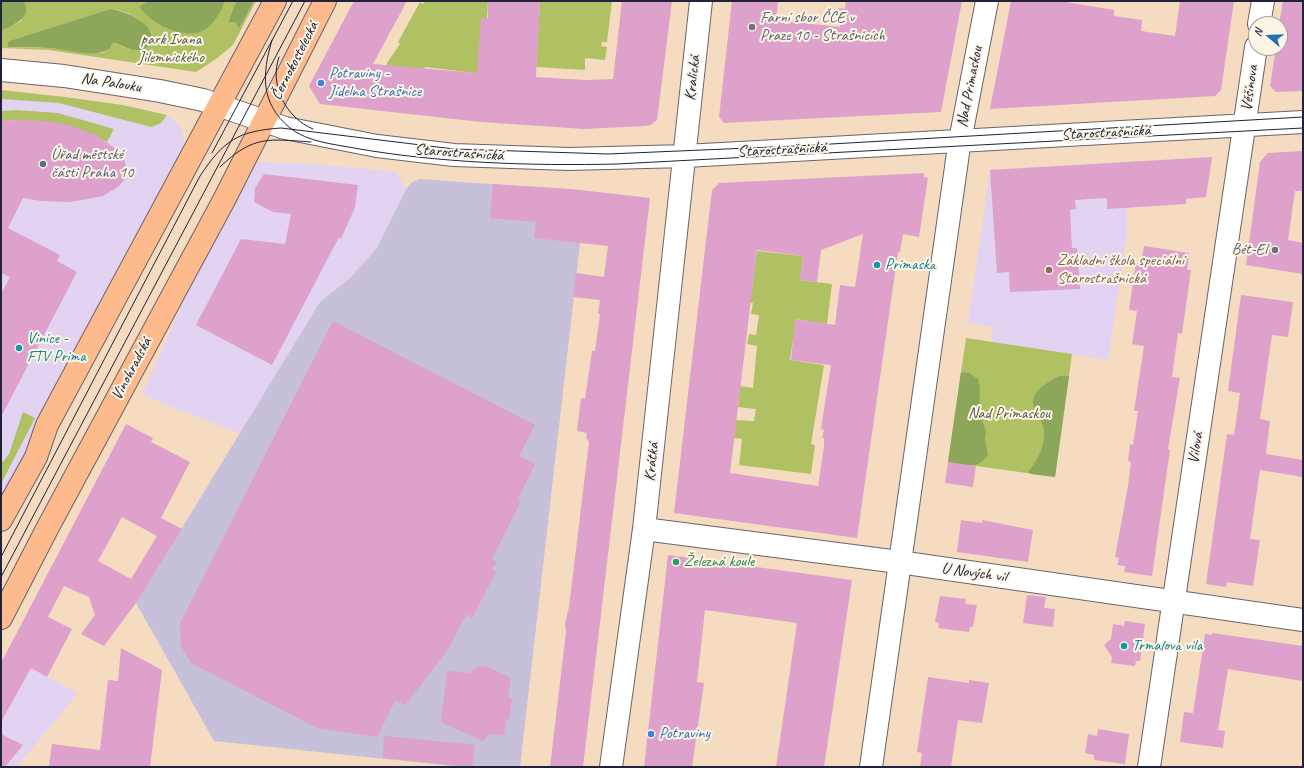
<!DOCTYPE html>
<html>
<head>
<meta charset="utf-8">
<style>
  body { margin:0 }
  #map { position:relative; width:1304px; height:768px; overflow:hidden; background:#f5dcc0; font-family:Caveat,sans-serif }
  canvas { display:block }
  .frame { position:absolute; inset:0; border:2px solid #22223b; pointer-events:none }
  .north { position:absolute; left:1248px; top:16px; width:40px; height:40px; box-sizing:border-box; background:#fcf5e5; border:1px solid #a5a1a1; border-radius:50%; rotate:289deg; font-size:11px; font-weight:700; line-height:16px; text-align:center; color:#22223b }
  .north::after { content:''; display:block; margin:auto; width:14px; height:18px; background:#1f6fb2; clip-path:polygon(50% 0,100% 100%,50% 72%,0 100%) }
</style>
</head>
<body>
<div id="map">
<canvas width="1304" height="768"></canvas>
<div class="frame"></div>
<div class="north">N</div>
</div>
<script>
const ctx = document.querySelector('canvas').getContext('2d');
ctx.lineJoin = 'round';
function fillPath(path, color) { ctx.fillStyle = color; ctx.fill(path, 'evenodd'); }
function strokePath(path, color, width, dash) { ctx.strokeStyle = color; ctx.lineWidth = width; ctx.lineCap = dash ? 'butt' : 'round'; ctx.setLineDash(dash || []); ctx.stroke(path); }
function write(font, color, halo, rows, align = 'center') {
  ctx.font = font + ' Caveat,sans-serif'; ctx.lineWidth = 4; ctx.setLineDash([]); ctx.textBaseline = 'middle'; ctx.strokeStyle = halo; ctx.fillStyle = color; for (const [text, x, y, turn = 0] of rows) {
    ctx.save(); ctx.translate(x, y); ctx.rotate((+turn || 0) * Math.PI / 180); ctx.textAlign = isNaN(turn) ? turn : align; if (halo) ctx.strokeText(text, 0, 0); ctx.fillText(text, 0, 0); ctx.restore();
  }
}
const built = new Path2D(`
  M1 90 65 97 123 105 167 115 175 120 182 129 184 143V151L1 499Z
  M259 162 326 165 396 172 406 189 377 248 350 278 320 302 240 434 142 395 194 277 253 165Z
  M1043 166 1127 207V234L1108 360 992 342 993 327 968 323 990 170Z
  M5 655 78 693 17 767H1V663Z`);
const industrial = new Path2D(`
  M420 179 586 191 520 767H462L214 741 136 603 320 302 350 278 377 248 406 189 412 182Z`);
const green = new Path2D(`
  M24 1H149L139 6 206 29 214 21 225 1H236L228 21 237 22 239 29 254 1H256L233 45 216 59 196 72 49 50 1 48V31L21 21 26 6ZM110 9C127 10 141 20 152 33L131 50 114 43 112 44 110 49 102 53 49 48 8 47V42L12 40Z
  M425 1H488L484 74 425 67 424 70 387 66V63L400 44 398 42 420 2 423 4Z
  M540 1H612L607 42H602L601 46 607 47 605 60 585 58V70L536 67Z
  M1 90 65 97 123 105 167 115 161 123 151 127 59 103 1 99Z
  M16 110 58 113 114 129 107 142C74 123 39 119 1 121V111Z
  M757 251 803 256 800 280 832 284 827 324 796 319 790 360 824 365 811 444 815 445 811 474 739 465 742 439 734 438 736 420 754 421 756 409 738 407 740 386 753 388 757 346 747 344 749 334 756 335 759 315 751 314 753 303H750Z
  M966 338 1072 354 1055 477 948 462Z
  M23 412 35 418 1 484V464L9 454Z`);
const forest = new Path2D(`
  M1 1H24C33 18 13 25 1 31Z
  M149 1H225C221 11 215 23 206 29 186 42 150 24 139 6Z
  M236 1H254L239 29 236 22H228Z
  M110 9C124 10 163 27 149 45 146 48 143 50 138 50 129 51 123 45 114 43L112 44 110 49C91 59 69 49 49 48 35 47 22 47 8 47V42L12 40Z
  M961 372 969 373 978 379 980 387 979 412 986 431 985 440 988 455C977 471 965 465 948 462Z
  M1059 376H1069L1055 477 1031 474 1028 472C1037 462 1048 441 1043 426 1041 420 1036 414 1034 407 1029 392 1048 382 1059 376Z`);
const building = new Path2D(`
  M354 1H407L373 64 477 73 481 18H488V1H540L536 77 585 80 613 79 622 1H672L657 120 651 125 645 126 584 129 481 122 320 104 309 86Z
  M732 1H778L776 20 840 27 839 8 845 9 846 1H962L941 112 724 123 719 117Z
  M1011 1H1060L1114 10V16L1142 20 1141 31 1175 36 1180 1H1234L1221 90 1215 96 990 109Z
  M1283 1H1303V91L1276 92 1270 86 1276 48H1280L1279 24Z
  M20 120 46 121 72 126 96 135 116 149 124 158 127 173 125 179 118 187 103 196 88 199 69 202 41 201 23 198 8 228 60 255 57 261 77 272 1 417V294L10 277 1 273V121Z
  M1303 151V191H1295L1288 240 1303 243V274L1246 265 1260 162 1268 153Z
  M1212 157 1206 197 1186 199V204L1107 209V198L1075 200 1076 209 1070 210 1072 248H1077L1080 289 1010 292 1009 272 997 273 990 170Z
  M924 173V177L928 178 919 237 903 234 900 252H898L857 538 674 513 712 190 719 183ZM863 234 855 287 840 285 835 325 795 319 791 360 831 365 821 429 824 430 822 438H824V447L818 486 730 473 757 250 803 256 800 280 817 282 821 250Z
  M264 174 358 185 355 207 341 239 339 237 272 365 196 325 241 239 285 244 291 214 273 212 254 202 255 188Z
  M493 184 571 189 650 198 583 767H550L566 632 565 623 569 607 589 442 586 438 587 433 577 431 581 398 585 399 592 351H595L600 314H598L600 300 573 297 576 273 604 277 608 246 534 238 536 222 490 218Z
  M1144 246 1189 253 1187 270H1191L1182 334 1178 333 1172 377 1180 378 1168 449 1170 450 1152 576 1124 572 1125 566 1117 565 1119 558 1115 557 1128 486 1131 462 1128 461 1130 444 1133 445 1138 411H1134L1144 346 1132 344 1137 311 1129 310 1136 263H1141Z
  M1241 295 1293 302 1288 337 1272 335 1260 419 1270 421 1266 454 1303 460V477L1260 470 1250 539 1260 540 1253 586 1227 582 1226 587 1206 584 1227 434 1234 435 1240 393 1228 391Z
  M333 321 535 425 519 456 535 464 518 499 521 501 492 559 497 562 492 570 496 572 472 618 466 614 448 650 405 705 395 701 377 737 317 728 191 663 181 646 180 623Z
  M126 424 153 438 151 442 190 462 161 518 182 529 136 603 104 646 81 634 95 615 89 597 64 586 48 617 72 629 47 677 31 668 1 722V663ZM122 517 157 536 131 579 98 561Z
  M948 462 976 466 973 487 945 483Z
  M961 520 982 523V520L1033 530 1028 562 957 552Z
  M668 555 852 580 824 767H776L797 623 705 610 697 682 704 683 692 767H644Z
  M1027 595 1046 597 1044 608 1055 609 1053 627 1023 623Z
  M940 596 966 599 965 604 977 605 973 627H970L969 632 938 628 939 623 935 622Z
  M1125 621 1145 624 1140 661H1136L1135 666 1111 663 1112 657 1104 645 1111 639 1113 624 1124 626Z
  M1212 633 1303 646V681L1228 669 1218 730 1225 731 1223 748 1180 742 1184 712 1193 713 1205 634 1212 635Z
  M121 648 162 670 150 767H49L52 744 100 750 108 680 118 681Z
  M479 666 488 667 511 678 508 697 512 698 509 720 506 719 504 736 489 734 483 741 441 722 447 671 469 673Z
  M928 677 969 683V680L989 683 982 723 958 720 951 767H920L922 753 917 752Z
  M1098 729 1129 734 1125 764 1094 760V755L1085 753 1088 734 1097 736Z
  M1 734 23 745 5 767H1Z
  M384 736 475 745 472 767 383 758Z`);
const minor = new Path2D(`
  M1259 24 1263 1
  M1 70 64 76 160 91 203 100 285 128 377 146 454 155 569 159 685 156 1303 122
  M644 529 899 562 1303 620
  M611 767 644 529 701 1
  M871 767 959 146 987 1
  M1149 767 1256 47`);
const major = new Path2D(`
  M1 520 36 457 47 425 275 1
  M1 618 48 527 224 200 325 1`);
const tram = new Path2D(`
  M272 40C262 74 260 103 290 128 308 142 333 144 354 148 438 163 531 166 617 164L1303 128
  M279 57C269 85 286 118 313 129
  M212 153 293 1
  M220 167C253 135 269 139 311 142
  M1 557 200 176C224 140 238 131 281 128L454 149 608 154 796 146 1303 117
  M1 577 305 1`);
const markers = [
  [752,27,4,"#6b7280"],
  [321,83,4,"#3f7fe0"],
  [43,164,4,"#5c6f8a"],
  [1275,250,4,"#6b7280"],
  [877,265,4,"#0f9aa8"],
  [1049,270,4,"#8d6e63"],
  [19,348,4,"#0f9aa8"],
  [676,562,4,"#2e9e5b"],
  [1124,646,4,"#0f9aa8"],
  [651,734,4,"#3f7fe0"]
];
const worshipNames = [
  ["Farní sbor ČCE v",760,18],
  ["Praze 10 - Strašnicích",760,36],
  ["Bét-El",1267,250,"right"]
];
const parkNames = [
  ["park Ivana",171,40],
  ["Jilemnického",171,58],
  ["Nad Primaskou",1009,414]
];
const streetNames = [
  ["Černokostelecká",295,61,-63],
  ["Kralická",693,78,-84],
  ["Na Palouku",111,83,9],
  ["Nad Primaskou",970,87,-79],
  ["Věšínova",1250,88,-82],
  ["Starostrašnická",1106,133,-3],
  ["Starostrašnická",782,150,-3],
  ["Starostrašnická",459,153,4],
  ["Vinohradská",132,369,-62],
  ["Vilová",1196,448,-81],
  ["Krátká",652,462,-84],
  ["U Nových vil",974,573,8]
];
const shopNames = [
  ["Potraviny -",329,74],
  ["Jídelna Strašnice",329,92],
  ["Potraviny",659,734]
];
const serviceNames = [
  ["Úřad městské",51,155],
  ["části Praha 10",51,173]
];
const educationNames = [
  ["Základní škola speciální",1057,261],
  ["Starostrašnická",1057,279]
];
const cultureNames = [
  ["Primaska",885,265],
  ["Vinice -",27,339],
  ["FTV Prima",27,357],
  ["Trmalova vila",1132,646]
];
const leisureNames = [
  ["Železná koule",684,562]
];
fillPath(built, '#e3d3f2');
fillPath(industrial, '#c6c0da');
fillPath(green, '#b0c164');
fillPath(forest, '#8ca75a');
fillPath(building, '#dda1cb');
strokePath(minor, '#6c636a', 24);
strokePath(major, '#6c636a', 24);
strokePath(minor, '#fff', 22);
strokePath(major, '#fcba8d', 22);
strokePath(tram, '#22223b', 1);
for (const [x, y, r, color] of markers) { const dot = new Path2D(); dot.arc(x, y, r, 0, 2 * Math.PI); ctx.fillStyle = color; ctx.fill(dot); strokePath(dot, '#fcf5e5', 1.5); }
write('16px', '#5b616d', '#fcf5e5', worshipNames, 'left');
write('16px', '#545a49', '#fcf5e5', parkNames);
write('16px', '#22223b', '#fcf5e5', streetNames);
write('16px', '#366cbe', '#fcf5e5', shopNames, 'left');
write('16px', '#4e5e75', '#fcf5e5', serviceNames, 'left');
write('16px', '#785e54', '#fcf5e5', educationNames, 'left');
write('16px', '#0d838f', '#fcf5e5', cultureNames, 'left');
write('16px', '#27864d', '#fcf5e5', leisureNames, 'left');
</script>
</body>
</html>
